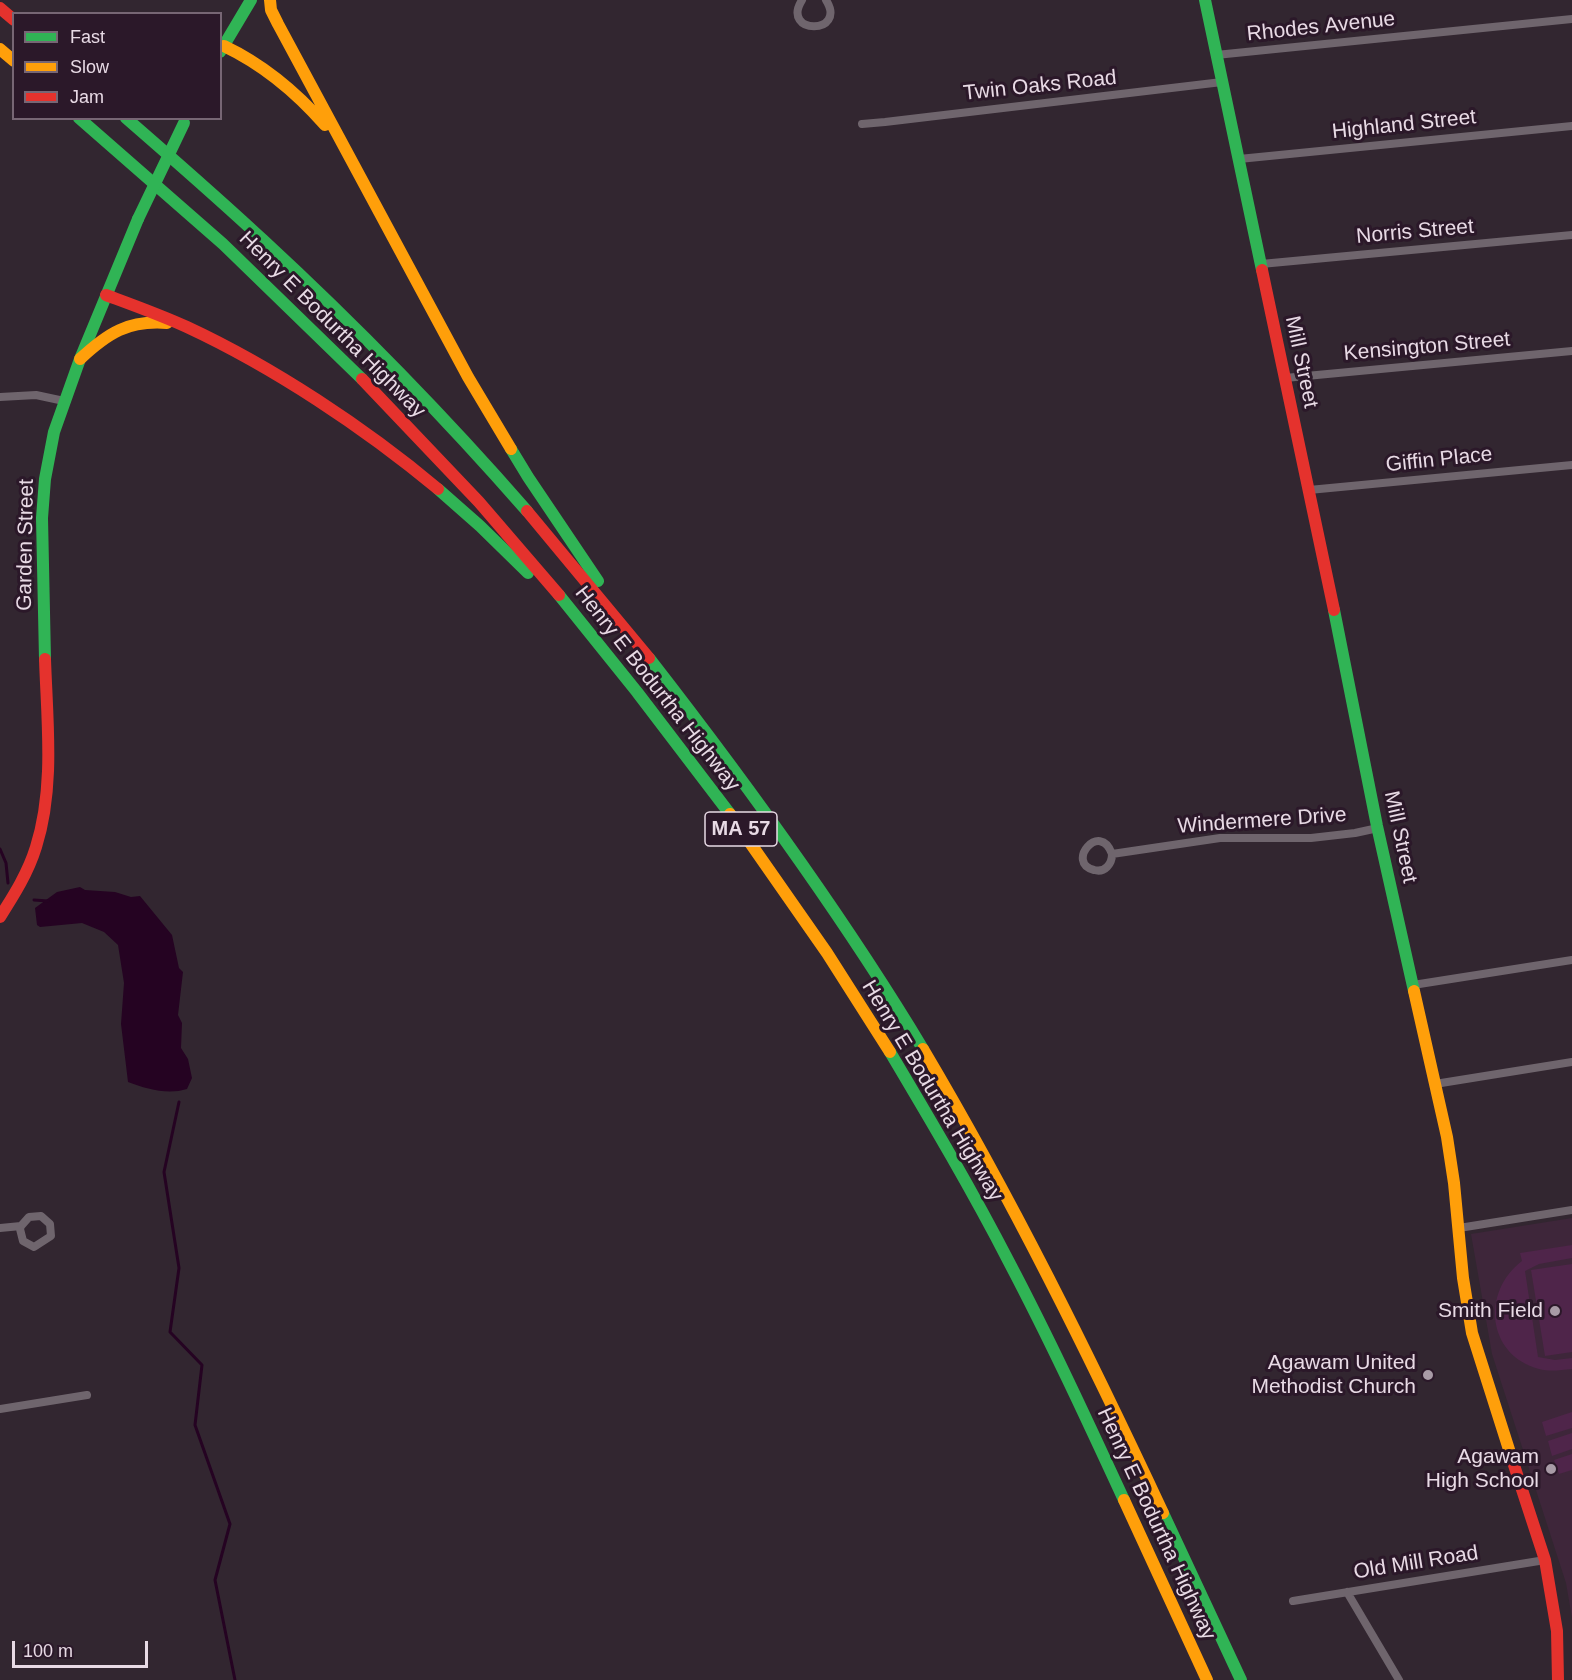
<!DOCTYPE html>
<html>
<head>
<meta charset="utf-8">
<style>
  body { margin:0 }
  #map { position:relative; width:1572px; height:1680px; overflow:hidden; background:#322630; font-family:Helvetica,sans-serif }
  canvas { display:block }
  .legend { position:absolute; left:12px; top:12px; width:210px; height:108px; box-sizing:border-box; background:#2b1829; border:2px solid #776674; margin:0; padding:8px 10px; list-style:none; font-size:18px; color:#e8dae5 }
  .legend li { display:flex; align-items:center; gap:12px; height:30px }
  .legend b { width:30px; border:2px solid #776674 }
  .scale { position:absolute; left:12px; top:1641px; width:136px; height:27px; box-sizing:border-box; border:3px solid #e8dae5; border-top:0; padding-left:8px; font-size:18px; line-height:21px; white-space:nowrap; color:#e8dae5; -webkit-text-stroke:4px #2b1829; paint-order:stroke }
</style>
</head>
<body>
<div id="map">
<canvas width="1572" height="1680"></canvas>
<ul class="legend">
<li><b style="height:8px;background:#30b455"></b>Fast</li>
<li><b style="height:8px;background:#ff9f0a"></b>Slow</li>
<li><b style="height:8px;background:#e5322d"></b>Jam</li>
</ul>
<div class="scale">100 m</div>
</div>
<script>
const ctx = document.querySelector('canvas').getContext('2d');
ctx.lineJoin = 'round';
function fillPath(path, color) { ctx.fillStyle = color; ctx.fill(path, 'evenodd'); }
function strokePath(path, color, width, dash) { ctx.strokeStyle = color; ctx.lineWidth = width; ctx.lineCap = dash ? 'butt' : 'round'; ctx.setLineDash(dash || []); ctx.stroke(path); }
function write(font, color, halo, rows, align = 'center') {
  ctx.font = font + ' Helvetica,sans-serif'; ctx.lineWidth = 6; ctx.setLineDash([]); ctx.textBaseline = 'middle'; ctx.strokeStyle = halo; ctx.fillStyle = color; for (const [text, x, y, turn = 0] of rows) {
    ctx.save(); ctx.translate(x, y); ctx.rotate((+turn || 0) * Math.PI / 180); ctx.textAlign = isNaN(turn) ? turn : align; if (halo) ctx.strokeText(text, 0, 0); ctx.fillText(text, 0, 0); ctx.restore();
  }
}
const built = new Path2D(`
  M1572 1218V1618L1566 1583 1492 1354 1471 1234Z`);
const green = new Path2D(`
  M1572 1245V1258L1539 1264 1525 1271 1538 1357 1555 1360 1572 1358V1369C1561 1370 1550 1372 1539 1369 1487 1355 1481 1292 1522 1261L1520 1253Z
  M1572 1264V1352L1545 1356 1531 1270Z
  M1572 1412V1428L1546 1436 1542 1422Z
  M1572 1433V1449L1552 1456 1548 1441Z
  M1572 1454V1470L1559 1474 1554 1460Z`);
const water = new Path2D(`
  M80 887 85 890 115 892 131 897 140 896 172 935 179 968 183 972 178 1015 182 1023 181 1048 188 1059 192 1078 187 1089C168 1095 146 1089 128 1082L121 1024 124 983 118 945 104 932 82 923 40 927 37 925 35 908 57 892Z`);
const stream = new Path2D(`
  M0 849 6 863 8 883
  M34 900 48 901
  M179 1102 164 1172 179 1268 170 1332 202 1365 195 1425 230 1524 215 1580 235 1680`);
const street = new Path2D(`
  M802 0C780 35 848 35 826 0
  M1216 55 1572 19
  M862 124 885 122 1222 82
  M1239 159 1572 126
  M1261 264 1572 235
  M1285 378 1572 351
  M0 397 36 395 64 401
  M1309 490 1572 465
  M1112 854C1112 864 1105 873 1094 870 1065 863 1100 820 1112 854L1220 838H1311L1355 833 1378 828
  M1413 985 1572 960
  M1435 1084 1572 1062
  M0 1228 21 1226 29 1217 41 1216 50 1224 51 1236 34 1247 23 1241 20 1229 21 1226
  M1459 1228 1572 1210
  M0 1409 87 1395
  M1347 1592 1399 1680
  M1293 1601 1545 1560`);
const fast = new Path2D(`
  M1205 0 1262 270
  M220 52 251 0
  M79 118 223 244 362 379
  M126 118C172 158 218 198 263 240 355 325 444 416 527 511
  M511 449 528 477 598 581
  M438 489 480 526 528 573
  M559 595 637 692 730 814
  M1334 610 1377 826 1414 991
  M649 658C747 784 841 913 923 1049
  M45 659 42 518 45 479 54 432 80 359 138 219
  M890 1052C931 1121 972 1190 1009 1262 1050 1340 1087 1420 1124 1500
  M1163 1513 1241 1680`);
const slow = new Path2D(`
  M270 0 271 10 278 24 468 377 511 449
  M224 46C264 65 296 92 325 125
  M0 49 14 61
  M80 359C108 333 128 320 167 323
  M730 814 827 953 890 1052
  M1414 991 1447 1137 1454 1183 1463 1278 1472 1333 1512 1459
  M923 1049C1012 1199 1089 1355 1163 1513
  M1124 1500 1207 1680`);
const jam = new Path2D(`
  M0 8 14 20
  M1262 270 1334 610
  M106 295C133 305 161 315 187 327 273 367 365 428 438 489
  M362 379 479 502 559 595
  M527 511 649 658
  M0 917C14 895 28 873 36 847 55 787 47 721 45 659
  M1512 1459 1545 1560 1557 1631 1558 1680`);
const fastBridge = new Path2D(`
  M138 219 184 123`);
const markers = [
  [1555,1311,6,"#a89ba6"],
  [1428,1375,6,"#a89ba6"],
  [1551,1469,6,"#a89ba6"]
];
const shields = [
  [741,829,72]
];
const shieldNames = [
  ["MA 57",741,829]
];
const streetNames = [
  ["Rhodes Avenue",1321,27,-6],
  ["Twin Oaks Road",1040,86,-6],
  ["Highland Street",1404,125,-6],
  ["Norris Street",1415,232,-5],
  ["Henry E Bodurtha Highway",332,325,45],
  ["Kensington Street",1427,347,-5],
  ["Mill Street",1301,362,78],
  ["Giffin Place",1439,460,-6],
  ["Garden Street",26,545,-89],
  ["Henry E Bodurtha Highway",657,689,52],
  ["Windermere Drive",1262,821,-4],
  ["Mill Street",1400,837,78],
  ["Henry E Bodurtha Highway",932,1091,59],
  ["Henry E Bodurtha Highway",1156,1524,65],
  ["Old Mill Road",1416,1563,-9]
];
const poiNames = [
  ["Smith Field",1543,1311],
  ["Agawam United",1416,1363],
  ["Methodist Church",1416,1387],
  ["Agawam",1539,1457],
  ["High School",1539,1481]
];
fillPath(built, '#3e263a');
fillPath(green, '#4f254a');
fillPath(water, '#250322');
strokePath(stream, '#250322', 3);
strokePath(street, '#6f656d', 8);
strokePath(fast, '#30b455', 12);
strokePath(slow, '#ff9f0a', 12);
strokePath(jam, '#e5322d', 12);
strokePath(fastBridge, '#30b455', 12);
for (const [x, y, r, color] of markers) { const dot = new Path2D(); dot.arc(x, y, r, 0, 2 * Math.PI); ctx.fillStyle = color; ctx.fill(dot); strokePath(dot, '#2b1829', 2); }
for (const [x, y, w] of shields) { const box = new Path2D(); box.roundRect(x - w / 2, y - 17, w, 34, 4.5); ctx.fillStyle = '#2b1829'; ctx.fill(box); strokePath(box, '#e8dae5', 1.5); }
write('bold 20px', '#e8dae5', null, shieldNames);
write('21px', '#e8dae5', '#2b1829', streetNames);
write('21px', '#e8dae5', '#2b1829', poiNames, 'right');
</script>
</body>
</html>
